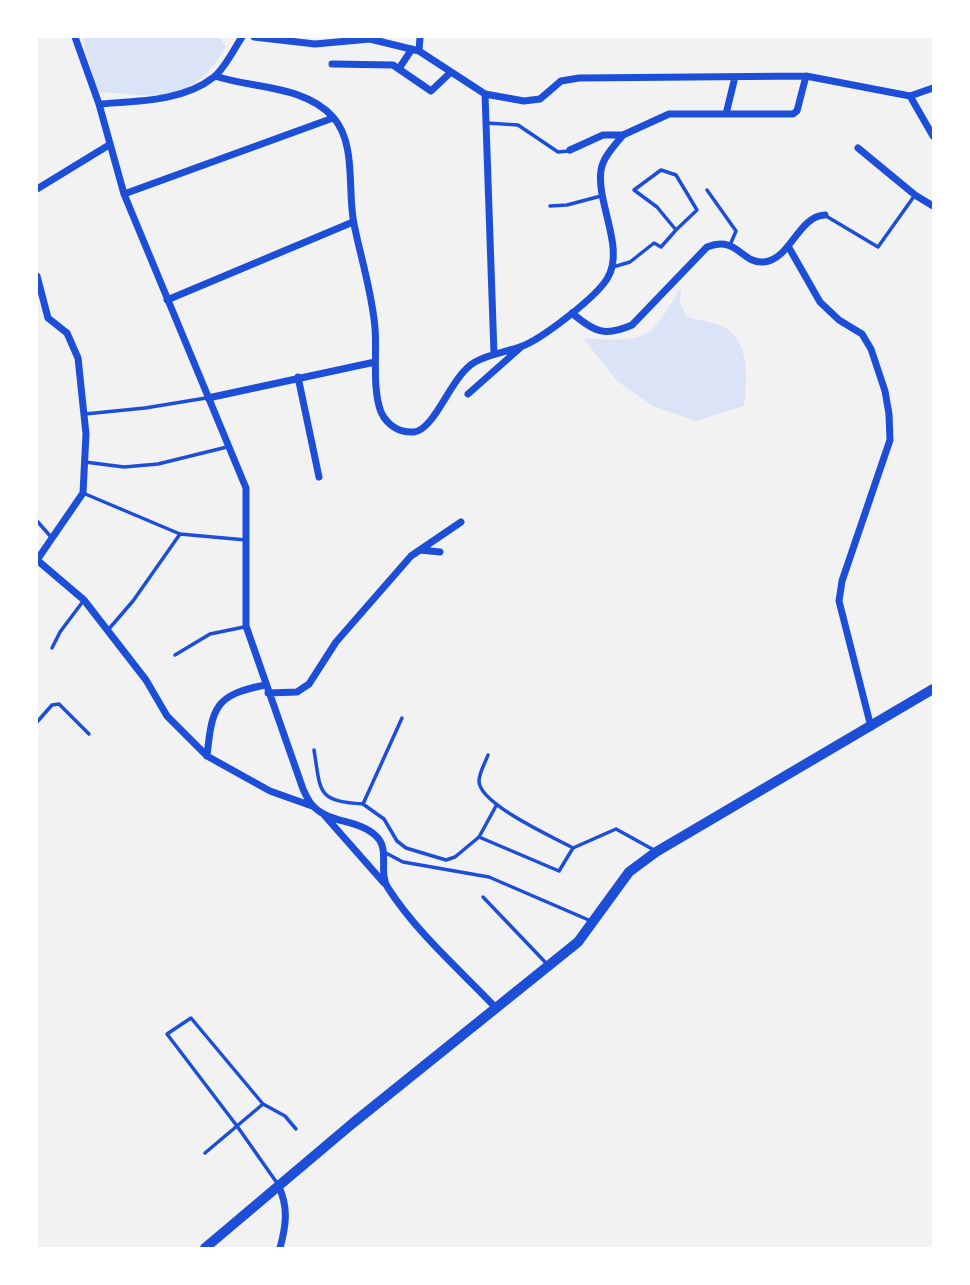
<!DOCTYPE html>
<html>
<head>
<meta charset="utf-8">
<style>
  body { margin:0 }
  #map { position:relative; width:970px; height:1285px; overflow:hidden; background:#f2f2f2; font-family:Ubuntu,sans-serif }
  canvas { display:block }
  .frame { position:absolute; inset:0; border:38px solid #fff; pointer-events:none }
</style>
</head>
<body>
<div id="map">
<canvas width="970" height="1285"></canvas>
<div class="frame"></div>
</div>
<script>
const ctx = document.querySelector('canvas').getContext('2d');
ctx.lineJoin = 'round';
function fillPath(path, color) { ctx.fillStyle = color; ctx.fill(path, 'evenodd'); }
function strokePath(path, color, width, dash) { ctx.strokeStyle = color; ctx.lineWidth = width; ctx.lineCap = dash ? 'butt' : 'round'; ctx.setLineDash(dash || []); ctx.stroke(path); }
const green = new Path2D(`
  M82 37H220L226 47C190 106 161 96 100 92L96 87Z
  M681 287 680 303 687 317C699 320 721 323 730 331 750 349 747 382 744 406L696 421 653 406 617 381 583 338C601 339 633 343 649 332 660 324 674 299 681 287Z`);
const service = new Path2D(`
  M487 123 518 125 558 152 569 151
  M707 190 736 231 730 245
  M550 206 567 205 601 196
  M826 216 878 247 915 195
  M613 267 630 262 654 243 661 247 676 230 657 207 634 190 661 170 676 175 697 210 676 230
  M85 414 145 408 206 398
  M85 462 124 467 158 464 227 447
  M83 493 180 534 246 540
  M37 521 52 538
  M108 630 133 601 180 534
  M52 648 60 632 84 600
  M175 655 210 634 244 627
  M402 718 363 804 384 819 397 841 406 848 446 860 455 857 479 837 559 871 573 848 616 829 654 850
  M37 722 52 705 59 704 89 734
  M314 750C321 792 316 801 363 804
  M488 755C485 763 479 773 479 781 479 804 553 837 573 848
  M479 837 496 806
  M384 852 403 862 489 877 591 921
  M483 897 547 964
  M205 1153 263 1104
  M277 1183 237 1126 167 1034 191 1018 263 1104 285 1116 296 1129`);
const minor = new Path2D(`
  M75 37 99 104 124 194 246 488V626L303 789C306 795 309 803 314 807 331 824 360 819 377 837 390 850 378 873 388 888 417 933 459 969 496 1008
  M254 37 315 44 370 39 419 51 485 94 524 101 540 99 561 81 579 78 806 76 910 96 933 88
  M419 51 420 37
  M332 64 393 65 431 91 451 72
  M400 67 412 49
  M215 76C254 89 304 85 333 117 357 144 347 191 354 224 361 259 372 292 375 328 377 352 372 389 381 412 387 425 399 433 414 432 436 429 451 375 475 362 491 353 509 352 525 345 545 336 595 298 607 279 626 249 596 203 601 170 603 157 615 145 623 135
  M485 94 494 354
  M910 96 933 136
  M99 104C137 101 182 102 214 77 225 68 234 49 242 37
  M726 114 735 77
  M858 148 915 195 933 206
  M570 150 603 135H623L669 114H793L797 111 806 76
  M37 189 109 145
  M124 194 333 118
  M788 246 820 302 839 320 862 334 871 349 885 391 889 414 890 440 842 581 839 601 871 727
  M37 276 48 318 67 333 78 358 86 434 83 493 37 560
  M167 300 353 222
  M572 313C594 332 605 337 632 325L707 247C738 235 741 264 764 262 791 259 798 216 825 215
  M298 377 319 477
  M468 394 520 348
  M208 398 375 362
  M420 550 440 552
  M37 560 84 600 146 680 167 716 207 756 270 791 312 806
  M268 693 297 692 309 684 336 642 411 556 461 522
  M207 756C212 707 215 695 265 685
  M325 816 384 883
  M278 1185C289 1207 286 1226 280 1248`);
const primary = new Path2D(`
  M205 1248 353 1123 578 942 629 872 656 852 933 689`);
fillPath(green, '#dbe4f7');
strokePath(service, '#1d4ed8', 3.5);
strokePath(minor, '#1d4ed8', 7);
strokePath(primary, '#1d4ed8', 10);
</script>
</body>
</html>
